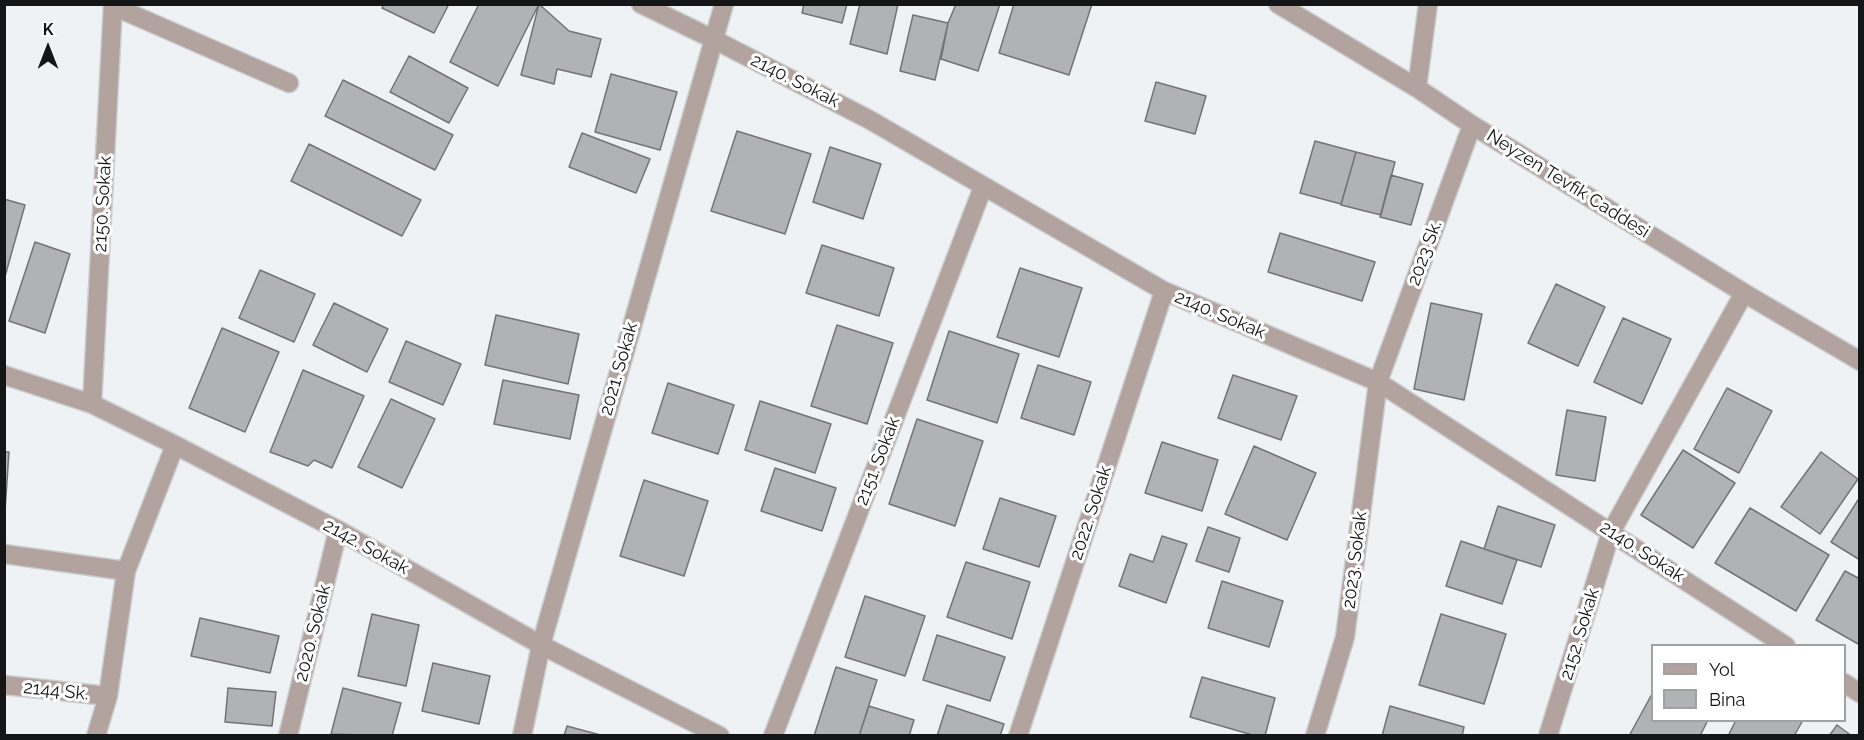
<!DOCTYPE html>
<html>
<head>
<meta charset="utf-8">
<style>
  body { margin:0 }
  #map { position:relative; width:1864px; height:740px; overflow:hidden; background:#eff2f4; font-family:Raleway,sans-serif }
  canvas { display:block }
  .frame { position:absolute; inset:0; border:6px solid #141516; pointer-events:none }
  .legend { position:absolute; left:1651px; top:644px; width:195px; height:78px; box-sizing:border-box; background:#fff; border:2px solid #a1a1a2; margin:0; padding:8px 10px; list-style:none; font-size:18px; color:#141516 }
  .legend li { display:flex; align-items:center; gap:12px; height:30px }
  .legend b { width:30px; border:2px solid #a1a1a2 }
  .north { position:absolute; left:18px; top:18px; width:60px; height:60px; -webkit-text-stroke:4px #fff; paint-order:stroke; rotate:0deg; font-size:16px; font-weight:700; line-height:24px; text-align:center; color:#141516 }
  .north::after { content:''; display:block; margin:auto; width:21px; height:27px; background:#141516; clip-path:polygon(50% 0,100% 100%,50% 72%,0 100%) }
</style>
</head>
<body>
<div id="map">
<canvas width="1864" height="740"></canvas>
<div class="frame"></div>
<ul class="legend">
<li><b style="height:8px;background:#b2a39f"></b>Yol</li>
<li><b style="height:16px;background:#b0b2b5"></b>Bina</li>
</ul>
<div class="north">K</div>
</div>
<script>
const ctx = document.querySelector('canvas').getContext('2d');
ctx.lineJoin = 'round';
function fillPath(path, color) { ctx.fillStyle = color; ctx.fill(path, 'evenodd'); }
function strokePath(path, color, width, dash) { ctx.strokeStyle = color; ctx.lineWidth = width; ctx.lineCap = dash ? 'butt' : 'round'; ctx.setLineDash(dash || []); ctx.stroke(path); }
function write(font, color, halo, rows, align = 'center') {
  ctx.font = font + ' Raleway,sans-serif'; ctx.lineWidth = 6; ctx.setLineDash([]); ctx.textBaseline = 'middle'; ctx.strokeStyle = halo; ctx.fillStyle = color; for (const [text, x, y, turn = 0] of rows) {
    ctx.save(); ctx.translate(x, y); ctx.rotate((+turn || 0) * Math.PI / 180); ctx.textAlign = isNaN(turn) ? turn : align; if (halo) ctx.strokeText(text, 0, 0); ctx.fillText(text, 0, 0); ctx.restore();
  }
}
const building = new Path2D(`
  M384 4H449L434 33 382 8Z
  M479 4H539L498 86 450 62Z
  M539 4 569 31 601 39 591 77 557 69 554 84 521 75Z
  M804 4H847L842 23 802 13Z
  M860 4H898L887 54 850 44Z
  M956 4H1000L978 71 941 59 948 23Z
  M1014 4H1092L1069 75 999 53Z
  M913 15 948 23 935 80 900 71Z
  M409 56 468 88 449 123 390 92Z
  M611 74 677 92 660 150 595 132Z
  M343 80 453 135 435 170 325 116Z
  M1156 82 1206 96 1195 134 1145 121Z
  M737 131 811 154 785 234 711 211Z
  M582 133 650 159 636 193 569 167Z
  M1315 141 1356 152 1341 204 1300 193Z
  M309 144 421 200 402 236 291 181Z
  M830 147 881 164 863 219 813 202Z
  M1356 152 1395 162 1381 215 1341 205Z
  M1391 175 1423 184 1411 225 1380 217Z
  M4 199 25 205 4 280Z
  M1280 233 1375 262 1362 301 1268 272Z
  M35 242 70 254 45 333 9 321Z
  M822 245 894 268 879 316 806 293Z
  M1020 268 1082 288 1059 357 997 337Z
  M260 270 315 294 294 342 239 318Z
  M1556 284 1605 307 1578 366 1528 343Z
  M334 303 388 329 367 372 313 345Z
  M1431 303 1482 314 1464 400 1414 389Z
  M496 315 579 334 568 384 485 365Z
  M1623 318 1671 339 1642 404 1594 382Z
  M837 325 893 343 867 424 811 406Z
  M222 328 279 352 245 432 189 408Z
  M949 331 1019 354 997 423 927 400Z
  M406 341 461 364 443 405 389 382Z
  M1038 365 1091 382 1074 435 1021 418Z
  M303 370 364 396 332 468 314 460 308 466 270 452Z
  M1233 375 1297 396 1281 440 1218 418Z
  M503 380 579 395 570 439 494 424Z
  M668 383 734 405 718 454 652 433Z
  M1727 388 1772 411 1739 473 1694 449Z
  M391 399 435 419 402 488 358 467Z
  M760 401 831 424 815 473 745 450Z
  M1567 410 1606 417 1595 481 1556 475Z
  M917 419 983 441 955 526 889 504Z
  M1162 442 1218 460 1202 511 1145 493Z
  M1254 446 1316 473 1287 540 1225 514Z
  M1683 450 1735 483 1693 548 1641 515Z
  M4 452H9L5 511H4Z
  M1821 452 1858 479 1820 534 1781 507Z
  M775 468 836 488 822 531 761 511Z
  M644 480 708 501 684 576 620 556Z
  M1860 497V560L1831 542Z
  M1000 498 1056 516 1039 567 983 549Z
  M1498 506 1555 525 1541 567 1484 549Z
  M1750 508 1829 555 1796 611 1715 563Z
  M1208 527 1240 538 1229 572 1196 561Z
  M1162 536 1187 544 1166 603 1119 586 1130 554 1153 562Z
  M1461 541 1517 560 1502 604 1446 586Z
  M966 562 1030 582 1012 639 947 617Z
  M1845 571 1860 579V645L1816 620Z
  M1222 581 1283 601 1269 647 1208 628Z
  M865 596 925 616 905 676 845 657Z
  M372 614 419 625 406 686 358 676Z
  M1441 614 1506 634 1484 704 1419 685Z
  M200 618 279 636 270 673 191 656Z
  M937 635 1005 657 990 701 923 680Z
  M433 663 490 676 479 724 422 711Z
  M836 667 877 680 859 736H814Z
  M1202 677 1275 698 1265 736H1256L1190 717Z
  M228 688 276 692 272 726 225 722Z
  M343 688 401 703 392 736 331 734Z
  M1652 694V720H1708L1700 736H1629Z
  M947 705 1004 724 1000 736H937Z
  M869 706 914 720 909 736H859Z
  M1390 706 1464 727 1462 736H1382Z
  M1736 720H1803L1794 736H1728Z
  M1837 725 1852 736H1829Z
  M567 726 604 736H564Z`);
const minor = new Path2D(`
  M641 4 713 39 870 120 1164 291 1378 382 1786 646
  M1278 4 1417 88 1472 125 1744 293 1860 361
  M113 6 289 83
  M1417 88 1428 4
  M4 375 92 404 175 445 338 530 541 645 720 736
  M92 404 113 4
  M4 554 126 571
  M1844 683 1860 693
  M4 685 108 696
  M96 736 108 696 126 571 175 445
  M288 736 338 530
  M522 736 541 645 724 4
  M773 736 983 187
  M1018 736 1164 291
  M1315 736 1345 637 1378 382 1472 125
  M1548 736 1611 532 1744 293`);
const streetNames = [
  ["2140. Sokak",795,81,27],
  ["Neyzen Tevfik Caddesi",1568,184,32],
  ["2150. Sokak",103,204,-87],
  ["2023 Sk.",1425,253,-70],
  ["2140. Sokak",1220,315,23],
  ["2021. Sokak",619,369,-74],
  ["2151. Sokak",878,461,-69],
  ["2022. Sokak",1091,513,-72],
  ["2142. Sokak",366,547,29],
  ["2140. Sokak",1642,552,33],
  ["2023. Sokak",1355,560,-83],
  ["2020. Sokak",313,633,-76],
  ["2152. Sokak",1580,634,-73],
  ["2144 Sk.",56,691,6]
];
fillPath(building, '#b0b2b5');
strokePath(building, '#727477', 1.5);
strokePath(minor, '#cccfd0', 21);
strokePath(minor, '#b2a39f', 18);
write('18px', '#141516', '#fff', streetNames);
</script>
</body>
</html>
